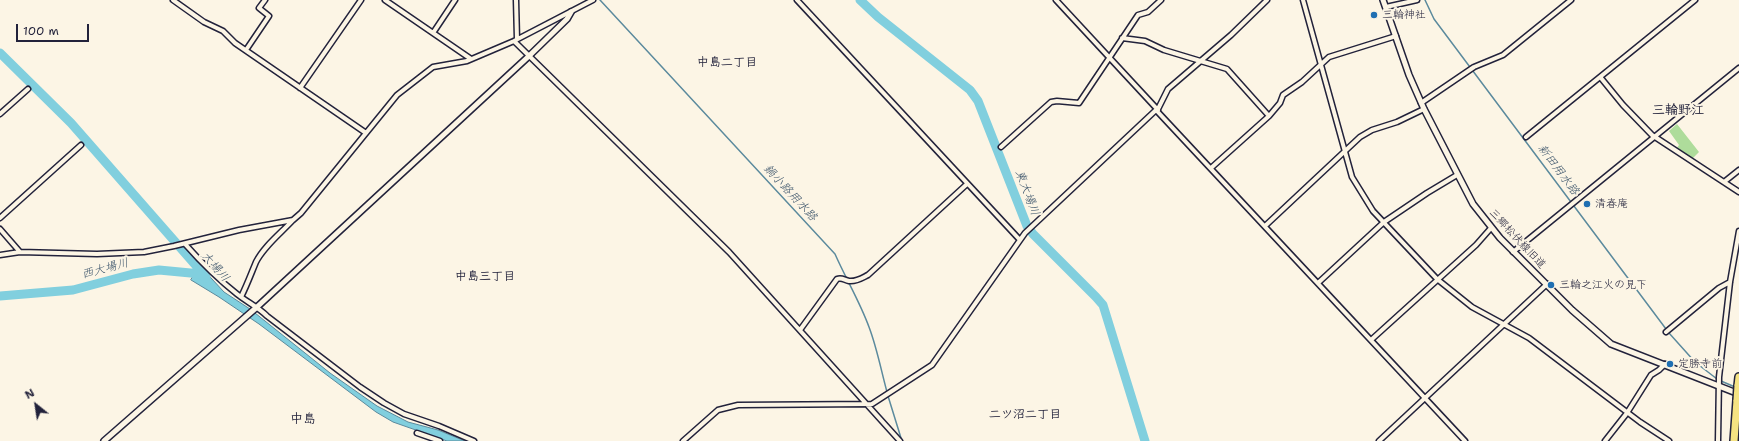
<!DOCTYPE html>
<html>
<head>
<meta charset="utf-8">
<style>
  body { margin:0 }
  #map { position:relative; width:1739px; height:441px; overflow:hidden; background:#fcf5e5; font-family:"Shantell Sans",sans-serif }
  canvas { display:block }
  .north { position:absolute; left:16px; top:385px; width:40px; height:40px; -webkit-text-stroke:3px #fcf5e5; paint-order:stroke; rotate:330deg; font-size:11px; font-weight:700; line-height:16px; text-align:center; color:#22223b }
  .north::after { content:''; display:block; margin:auto; width:14px; height:18px; background:#22223b; clip-path:polygon(50% 0,100% 100%,50% 72%,0 100%) }
  .scale { position:absolute; left:16px; top:24px; width:73px; height:18px; box-sizing:border-box; border:2px solid #22223b; border-top:0; padding-left:5px; font-size:12px; line-height:14px; white-space:nowrap; color:#22223b; -webkit-text-stroke:3px #fcf5e5; paint-order:stroke }
</style>
</head>
<body>
<div id="map">
<canvas width="1739" height="441"></canvas>
<div class="north">N</div>
<div class="scale">100 m</div>
</div>
<script>
const ctx = document.querySelector('canvas').getContext('2d');
ctx.lineJoin = 'round';
function fillPath(path, color) { ctx.fillStyle = color; ctx.fill(path, 'evenodd'); }
function strokePath(path, color, width, dash) { ctx.strokeStyle = color; ctx.lineWidth = width; ctx.lineCap = dash ? 'butt' : 'round'; ctx.setLineDash(dash || []); ctx.stroke(path); }
function write(font, color, halo, rows, align = 'center') {
  ctx.font = font + ' "Shantell Sans","Klee One",sans-serif'; ctx.lineWidth = 4; ctx.setLineDash([]); ctx.textBaseline = 'middle'; ctx.strokeStyle = halo; ctx.fillStyle = color; for (const [text, x, y, turn = 0] of rows) {
    ctx.save(); ctx.translate(x, y); ctx.rotate((+turn || 0) * Math.PI / 180); ctx.textAlign = isNaN(turn) ? turn : align; if (halo) ctx.strokeText(text, 0, 0); ctx.fillText(text, 0, 0); ctx.restore();
  }
}
const green = new Path2D(`
  M1677 124 1699 152 1692 159 1677 148 1679 145 1669 131Z`);
const water = new Path2D(`
  M200 266 224 292 250 309 330 373 377 406 408 422 438 430 465 441H447L393 422 376 412 259 324 219 297 191 280Z`);
const stream = new Path2D(`
  M600 0 835 254C846 279 860 302 869 327 877 348 881 370 887 392
  M1425 0 1434 19 1669 333 1695 362 1717 379
  M1721 381 1735 387
  M888 396 901 438`);
const river = new Path2D(`
  M860 0 878 17 970 90 978 101 1027 226 1033 234 1096 297 1103 305 1145 441
  M0 53 71 123 206 277
  M0 296 73 290 133 274 159 270 201 274 205 278`);
const minor = new Path2D(`
  M173 0 204 22 223 31 235 43 366 133
  M385 0 471 59
  M516 0 517 39
  M797 0 1020 240
  M1056 0 1158 110
  M1303 0 1352 177 1373 211 1437 279 1472 307 1529 338 1640 422 1669 441
  M1386 7 1417 0
  M433 33 455 0
  M1122 38 1145 41 1164 50 1227 69 1269 116
  M514 41 729 252 900 441
  M246 50 269 16 259 8 265 0
  M1601 78 1623 105 1652 135 1739 192
  M300 88 361 0
  M1421 103 1474 67 1503 55 1571 0
  M1157 111 1168 89 1231 35 1267 0
  M0 114 28 89
  M1526 137 1695 0
  M1001 147 1051 102 1057 101 1079 103 1138 15 1148 12 1161 0
  M1211 168 1269 116 1280 103 1283 95 1302 82 1329 57 1396 36
  M1724 182 1739 170
  M0 218 81 145
  M1265 226 1360 137 1372 130 1397 122 1424 109
  M0 229 20 252
  M185 244C201 262 218 279 237 294 247 302 258 307 267 316L360 387 384 403 404 414 439 426 474 441
  M1513 252 1739 68
  M0 255 20 252 97 254 144 252 174 246 239 230 293 220 301 213 397 95 433 67 467 61 514 41 593 0
  M1318 283 1384 222 1427 193 1457 175
  M241 297C247 285 251 274 256 262 264 246 281 233 293 220
  M800 330 837 279C842 277 844 280 849 281 856 282 862 278 868 275L967 184
  M1666 332 1719 288 1730 282
  M1371 340 1476 245 1491 228
  M417 433 440 441
  M683 441 718 410 738 405 872 404 932 365 1025 233 1156 110 1465 441
  M1379 441 1547 284
  M1605 441 1627 413 1651 375 1659 370 1665 364
  M1718 441 1719 377 1730 282 1739 231`);
const tertiary = new Path2D(`
  M1383 0 1409 75 1424 109 1473 204 1500 238 1572 310 1611 344 1739 394
  M104 441 257 307 529 56 567 19 571 12`);
const motorway = new Path2D(`
  M1738 386 1739 377
  M1734 441 1737 400`);
const motorwayBridge = new Path2D(`
  M1737 400 1738 386`);
const markers = [
  [1374,15,4,"#1f6fb2"],
  [1587,204,4,"#1f6fb2"],
  [1551,285,4,"#1f6fb2"],
  [1670,364,4,"#1f6fb2"]
];
const poiNames = [
  ["三輪神社",1382,15],
  ["清春庵",1595,204],
  ["三輪之江火の見下",1559,285],
  ["定勝寺前",1678,364]
];
const streetNames = [
  ["三郷松伏線旧道",1517,239,47]
];
const neighbourhoodNames = [
  ["中島二丁目",727,63],
  ["中島三丁目",485,277],
  ["二ツ沼二丁目",1025,415]
];
const waterNames = [
  ["新田用水路",1558,170,53],
  ["鍋小路用水路",790,193,47],
  ["東大場川",1027,193,69],
  ["大場川",215,267,49],
  ["西大場川",105,269,-15]
];
const quarterNames = [
  ["三輪野江",1678,111],
  ["中島",303,420]
];
fillPath(green, '#aedc9b');
fillPath(water, '#81cfde');
strokePath(water, '#5b8a9d', 1);
strokePath(stream, '#5b8a9d', 1.5);
strokePath(river, '#81cfde', 9);
strokePath(minor, '#22223b', 7);
strokePath(tertiary, '#22223b', 8);
strokePath(motorway, '#22223b', 10);
strokePath(minor, '#fcf5e5', 4);
strokePath(tertiary, '#fcf5e5', 5);
strokePath(motorway, '#f5e382', 7);
strokePath(motorwayBridge, '#22223b', 10, []);
strokePath(motorwayBridge, '#f5e382', 7);
for (const [x, y, r, color] of markers) { const dot = new Path2D(); dot.arc(x, y, r, 0, 2 * Math.PI); ctx.fillStyle = color; ctx.fill(dot); strokePath(dot, '#fcf5e5', 1.5); }
write('11px', '#22223b', '#fcf5e5', poiNames, 'left');
write('11px', '#22223b', '#fcf5e5', streetNames);
write('bold 12px', '#22223b', '#fcf5e5', neighbourhoodNames);
write('italic 12px', '#3e566c', '#fcf5e5', waterNames);
write('bold 13px', '#22223b', '#fcf5e5', quarterNames);
</script>
</body>
</html>
